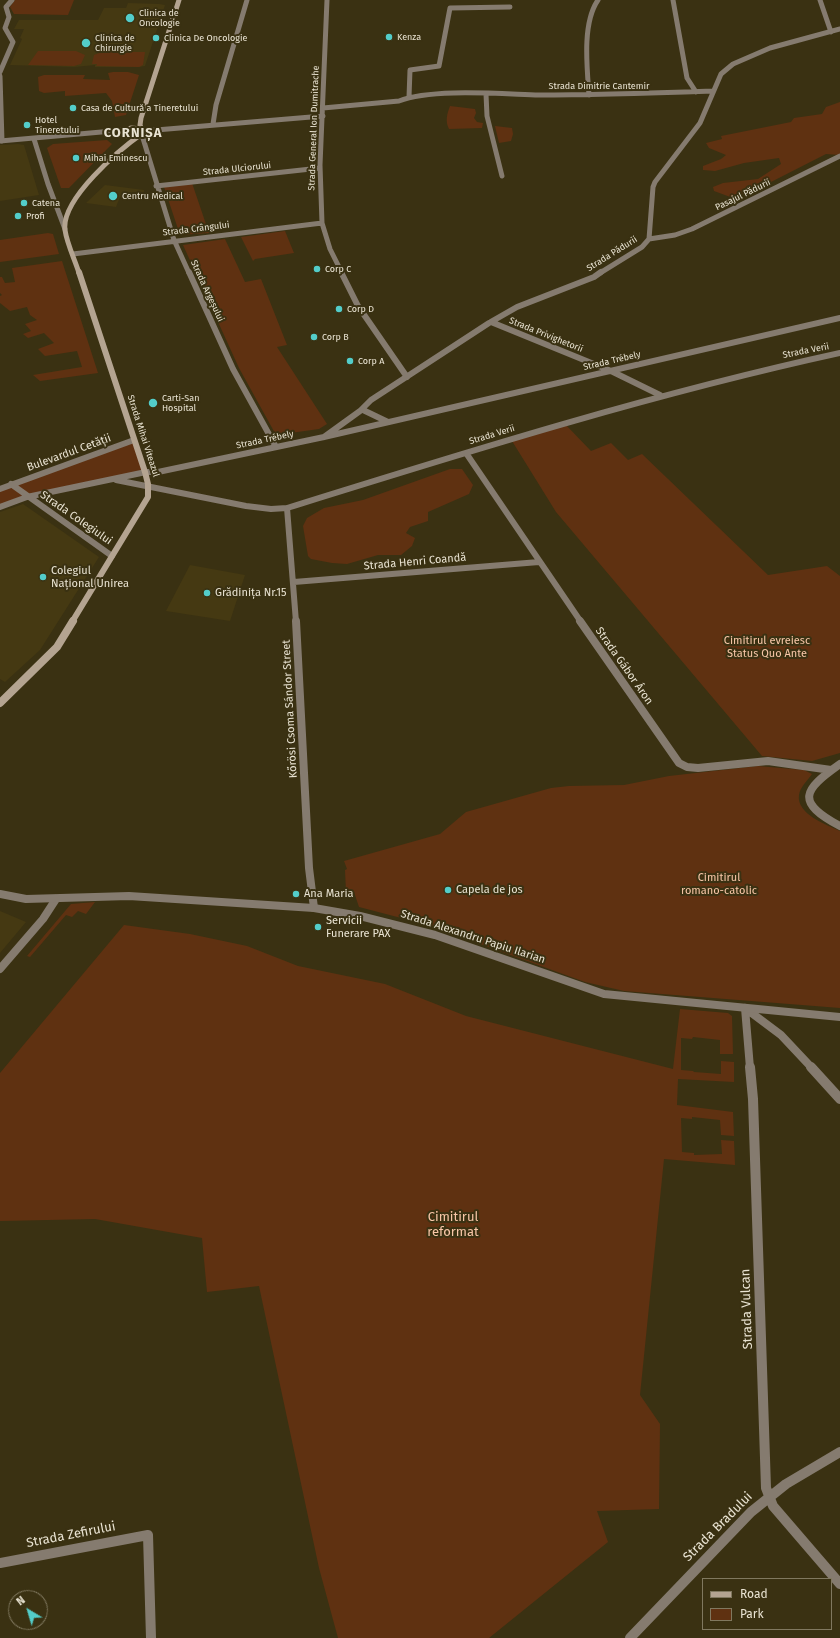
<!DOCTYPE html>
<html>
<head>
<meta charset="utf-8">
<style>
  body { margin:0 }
  #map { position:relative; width:840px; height:1638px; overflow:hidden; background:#3a3112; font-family:"Fira Sans",sans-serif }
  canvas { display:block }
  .legend { position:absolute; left:702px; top:1578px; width:130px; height:52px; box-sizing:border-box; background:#3a3112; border:1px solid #80785f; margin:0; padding:5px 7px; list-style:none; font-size:12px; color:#e9e3d2 }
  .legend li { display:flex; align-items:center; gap:8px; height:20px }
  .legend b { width:20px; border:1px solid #80785f }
  .north { position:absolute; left:8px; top:1590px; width:40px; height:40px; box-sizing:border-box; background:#3a3112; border:1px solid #80785f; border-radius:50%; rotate:322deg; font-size:11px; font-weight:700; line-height:16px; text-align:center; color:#e9e3d2 }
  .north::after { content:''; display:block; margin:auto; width:14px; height:18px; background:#53cdca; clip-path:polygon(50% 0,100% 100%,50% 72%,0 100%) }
</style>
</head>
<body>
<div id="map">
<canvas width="840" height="1638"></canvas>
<ul class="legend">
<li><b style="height:5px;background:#b4a491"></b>Road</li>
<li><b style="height:11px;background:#5f3111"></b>Park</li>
</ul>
<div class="north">N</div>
</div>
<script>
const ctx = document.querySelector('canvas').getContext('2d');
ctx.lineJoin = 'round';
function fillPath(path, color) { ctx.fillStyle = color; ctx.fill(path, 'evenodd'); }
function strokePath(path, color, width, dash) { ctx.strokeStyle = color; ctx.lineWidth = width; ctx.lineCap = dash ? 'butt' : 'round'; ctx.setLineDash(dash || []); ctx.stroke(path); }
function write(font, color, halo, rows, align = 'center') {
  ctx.font = font + ' "Fira Sans",sans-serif'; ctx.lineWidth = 4; ctx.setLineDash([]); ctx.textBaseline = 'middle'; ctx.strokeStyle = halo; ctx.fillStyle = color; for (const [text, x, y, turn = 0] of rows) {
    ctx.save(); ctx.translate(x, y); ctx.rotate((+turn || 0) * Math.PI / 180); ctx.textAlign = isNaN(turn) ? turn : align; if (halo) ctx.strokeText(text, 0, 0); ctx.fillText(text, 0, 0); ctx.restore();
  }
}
const built = new Path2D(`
  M128 3 159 4 165 5 145 66 139 67H95V65L74 67 10 65 22 39 20 38 24 29H14L19 20H98L104 8H126Z
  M18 144 24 145 39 195 0 201V145Z
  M105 185 144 190V194L120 197 116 207 86 203Z
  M23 504 99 557 40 650 5 682 0 679V512Z
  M190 565 245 575 230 621 166 611Z
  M0 911 26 922 0 953Z`);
const green = new Path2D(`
  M15 0H74L68 15 14 14 10 7Z
  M38 51H76L85 55 81 64 74 66 28 65Z
  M102 52H145L143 65 139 67 96 66 97 64H92L94 55Z
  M113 72H128L139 75 126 115 115 117 112 101 106 93 65 96V91L44 93 39 91 38 77 44 75H85L83 79 110 80 108 73Z
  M840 102V155L826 154 771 182 733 198 714 191 713 187 723 183 758 179 781 164 779 158 744 163 715 171 703 170V166L721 159 726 155 709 148 706 143 722 139 721 136 791 122 794 118 822 114 826 107Z
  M450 106 475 109 476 113 474 118 477 122 483 123 482 128 449 129C445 121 447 114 450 106Z
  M495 126 512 128 513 134 511 141 499 143Z
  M107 140 112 144 69 188H61L47 148 53 144Z
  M192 183 209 233 180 235 164 187Z
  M285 231 294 253 255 259 253 261 241 237Z
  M48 233 53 234 59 254 0 262V240Z
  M225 239 245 282 261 279 287 345 277 347 327 424 319 429 276 435 239 368 183 245Z
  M62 261 98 373 40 381 33 375 82 367 77 351 45 356 38 349 54 343 44 333 28 338 23 334 31 331 25 324 37 320 30 315 27 307 10 311 0 303V296L2 295 0 293V277H2L5 283 15 282 12 268Z
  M566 425 591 451 611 443 628 460 642 454 768 575 827 566 840 576V753L812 761 762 756 556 512 512 441Z
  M134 440 146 472 27 497 0 507V489Z
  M450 469H462L473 485 469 494 428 512V521L410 527 406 533 415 538 412 546 401 555H378L347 564 332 563 311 559 308 556 303 526 307 518 324 508 363 500Z
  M758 766 804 770 812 774C808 780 800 787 799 795 796 814 827 825 840 831V1008L624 991 585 982 428 925 359 907 354 892H346L345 870 347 869 344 861 440 834 466 812 551 788 569 786 624 785 669 776Z
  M95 902 86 914 78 911 72 917 66 915 30 957 27 956 71 904Z
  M124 925 190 934 247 946 298 966 385 984 466 1016 673 1069 680 1009 728 1013 732 1016 733 1054H720V1040L693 1037 692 1039 681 1038V1070L693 1071 694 1072 721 1074V1061L734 1062V1082L678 1079 677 1105 733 1112 734 1136 721 1135 720 1120 692 1117V1119L681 1118 682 1152 694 1153V1155L722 1154 721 1140 734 1141 735 1165 664 1159 640 1395 660 1424 659 1509 597 1511 608 1542 489 1638H338L319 1568 259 1286 207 1292 202 1238 95 1219 0 1221V1073Z`);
const minorFar3 = new Path2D(`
  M327 0 320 165 322 223 330 249 342 273
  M673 0 687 78 696 92
  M820 0 831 32
  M0 72 13 42 5 28 9 17 6 7 12 0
  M0 76 2 141
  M486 94 487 116 502 176
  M589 95C587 67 582 23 598 0
  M409 97 410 70 439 66 450 8 510 7
  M323 108 399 101C431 88 502 94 539 95 597 95 655 93 713 91
  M213 124 216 105 247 0
  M144 131 323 116
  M142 135 174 240 189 273
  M34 139 48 184 65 229
  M156 186 320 168
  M649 239 675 235 692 229 840 156
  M73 254 322 223
  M600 273 642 247 649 239 653 187 655 182 700 123 721 74 733 64 770 48 840 29`);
const minorFar2 = new Path2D(`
  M189 272 233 369 276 447
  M341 272 358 306 407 377
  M491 322 611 371 660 395
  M363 410 388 422
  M324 437 360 411 371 400 489 323 517 307 594 277 601 272
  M466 453 581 622
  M116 480 246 506 271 509 287 508C470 451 652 394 840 353
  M11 484 112 556
  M0 489 134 440
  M0 507 27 497 146 472H158L324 437 840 318
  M287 508 296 622
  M294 582 539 562`);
const minorFar1 = new Path2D(`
  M296 621 309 868 314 908
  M580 621 679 763 687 767 698 768 768 761 831 770
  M840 764C803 790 795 802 840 826
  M0 969 43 919 56 899
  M745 1008 750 1068
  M745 1008 781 1035 812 1068`);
const minor = new Path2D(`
  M750 1067 753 1099 766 1488 773 1506 840 1584
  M811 1067 840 1099
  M0 1563 148 1535 151 1638
  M630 1638 751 1512 786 1484 840 1452`);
const tertiaryFar1 = new Path2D(`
  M0 141 124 130`);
const tertiary = new Path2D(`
  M0 894 26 899 129 896 314 908 360 916 435 935 604 994 840 1017`);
const secondaryFar2 = new Path2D(`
  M138 136H127L122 133 131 128 142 129
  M79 273C75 260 67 244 65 230 61 199 120 149 143 133L140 125 141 118 179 0`);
const secondaryFar1 = new Path2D(`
  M72 622 148 497V484L145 472 79 272`);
const secondary = new Path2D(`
  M0 703 57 647 73 621`);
const markers = [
  [130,18,5,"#53cdca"],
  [389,37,4,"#53cdca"],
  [156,38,4,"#53cdca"],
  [86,43,5,"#53cdca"],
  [73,108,4,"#53cdca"],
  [27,125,4,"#53cdca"],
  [76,158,4,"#53cdca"],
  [113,196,5,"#53cdca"],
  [24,203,4,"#53cdca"],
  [18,216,4,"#53cdca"],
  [317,269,4,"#53cdca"],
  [339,309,4,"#53cdca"],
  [314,337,4,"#53cdca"],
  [350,361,4,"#53cdca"],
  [153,403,5,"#53cdca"],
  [43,577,4,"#53cdca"],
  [207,593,4,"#53cdca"],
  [448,890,4,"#53cdca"],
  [296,894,4,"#53cdca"],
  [318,927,4,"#53cdca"]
];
const farPoinames = [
  ["Clinica de",139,13],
  ["Oncologie",139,23],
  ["Kenza",397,37],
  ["Clinica de",95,38],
  ["Chirurgie",95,48],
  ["Clinica De Oncologie",164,38],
  ["Casa de Cultură a Tineretului",81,108],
  ["Hotel",35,120],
  ["Tineretului",35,130],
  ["Mihai Eminescu",84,158],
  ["Centru Medical",122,196],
  ["Catena",32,203],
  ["Profi",26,216],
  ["Corp C",325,269],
  ["Corp D",347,309],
  ["Corp B",322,337],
  ["Corp A",358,361],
  ["Carti-San",162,398],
  ["Hospital",162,408]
];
const farStreetnames = [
  ["Strada Dimitrie Cantemir",599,86],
  ["Strada General Ion Dumitrache",314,128,-88],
  ["Strada Ulciorului",237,169,-6],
  ["Pasajul Pădurii",743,195,-26],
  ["Strada Crângului",196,229,-7],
  ["Strada Pădurii",612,254,-32],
  ["Strada Argeșului",207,291,65],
  ["Strada Privighetorii",546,335,22],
  ["Strada Verii",806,351,-11],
  ["Strada Trébely",612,361,-13],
  ["Strada Verii",492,435,-17],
  ["Strada Mihai Viteazul",143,436,72],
  ["Strada Trébely",265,440,-12]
];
const streetNames = [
  ["Bulevardul Cetății",69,453,-20],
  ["Strada Colegiului",76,518,35],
  ["Strada Henri Coandă",415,562,-5],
  ["Strada Gábor Áron",624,666,55],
  ["Kőrösi Csoma Sándor Street",290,709,-93],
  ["Strada Alexandru Papiu Ilarian",473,937,18]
];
const poiNames = [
  ["Colegiul",51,571],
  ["Național Unirea",51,584],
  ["Grădinița Nr.15",215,593],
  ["Capela de jos",456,890],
  ["Ana Maria",304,894],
  ["Servicii",326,921],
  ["Funerare PAX",326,934]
];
const parkNames = [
  ["Cimitirul evreiesc",767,641],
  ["Status Quo Ante",767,654],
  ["Cimitirul",719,878],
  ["romano-catolic",719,891]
];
const farDistrictnames = [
  ["CORNIȘA",133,133]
];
const nearParknames = [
  ["Cimitirul",453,1217],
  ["reformat",453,1232]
];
const nearStreetnames = [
  ["Strada Vulcan",747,1309,-92],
  ["Strada Bradului",718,1527,-45],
  ["Strada Zefirului",71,1535,-11]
];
fillPath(built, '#453912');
fillPath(green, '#5f3111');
strokePath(minorFar3, '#857b6f', 5);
strokePath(minorFar2, '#857b6f', 6);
strokePath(minorFar1, '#857b6f', 8);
strokePath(minor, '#857b6f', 10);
strokePath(tertiaryFar1, '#857b6f', 5);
strokePath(tertiary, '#857b6f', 8);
strokePath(secondaryFar2, '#b4a491', 5);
strokePath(secondaryFar1, '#b4a491', 6);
strokePath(secondary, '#b4a491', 8);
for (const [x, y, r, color] of markers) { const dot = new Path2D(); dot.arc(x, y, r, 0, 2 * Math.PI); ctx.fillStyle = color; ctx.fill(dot); strokePath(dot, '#3a3112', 1.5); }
write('9px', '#e9e3d2', '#3a3112', farPoinames, 'left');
write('9px', '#e9e3d2', '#3a3112', farStreetnames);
write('11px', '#e9e3d2', '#3a3112', streetNames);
write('11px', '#e9e3d2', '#3a3112', poiNames, 'left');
write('11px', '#f9c7a8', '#3a3112', parkNames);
ctx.letterSpacing = '1px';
write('bold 13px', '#e9e3d2', '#3a3112', farDistrictnames);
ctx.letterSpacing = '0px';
write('13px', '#f9c7a8', '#3a3112', nearParknames);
write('13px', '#e9e3d2', '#3a3112', nearStreetnames);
</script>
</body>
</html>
